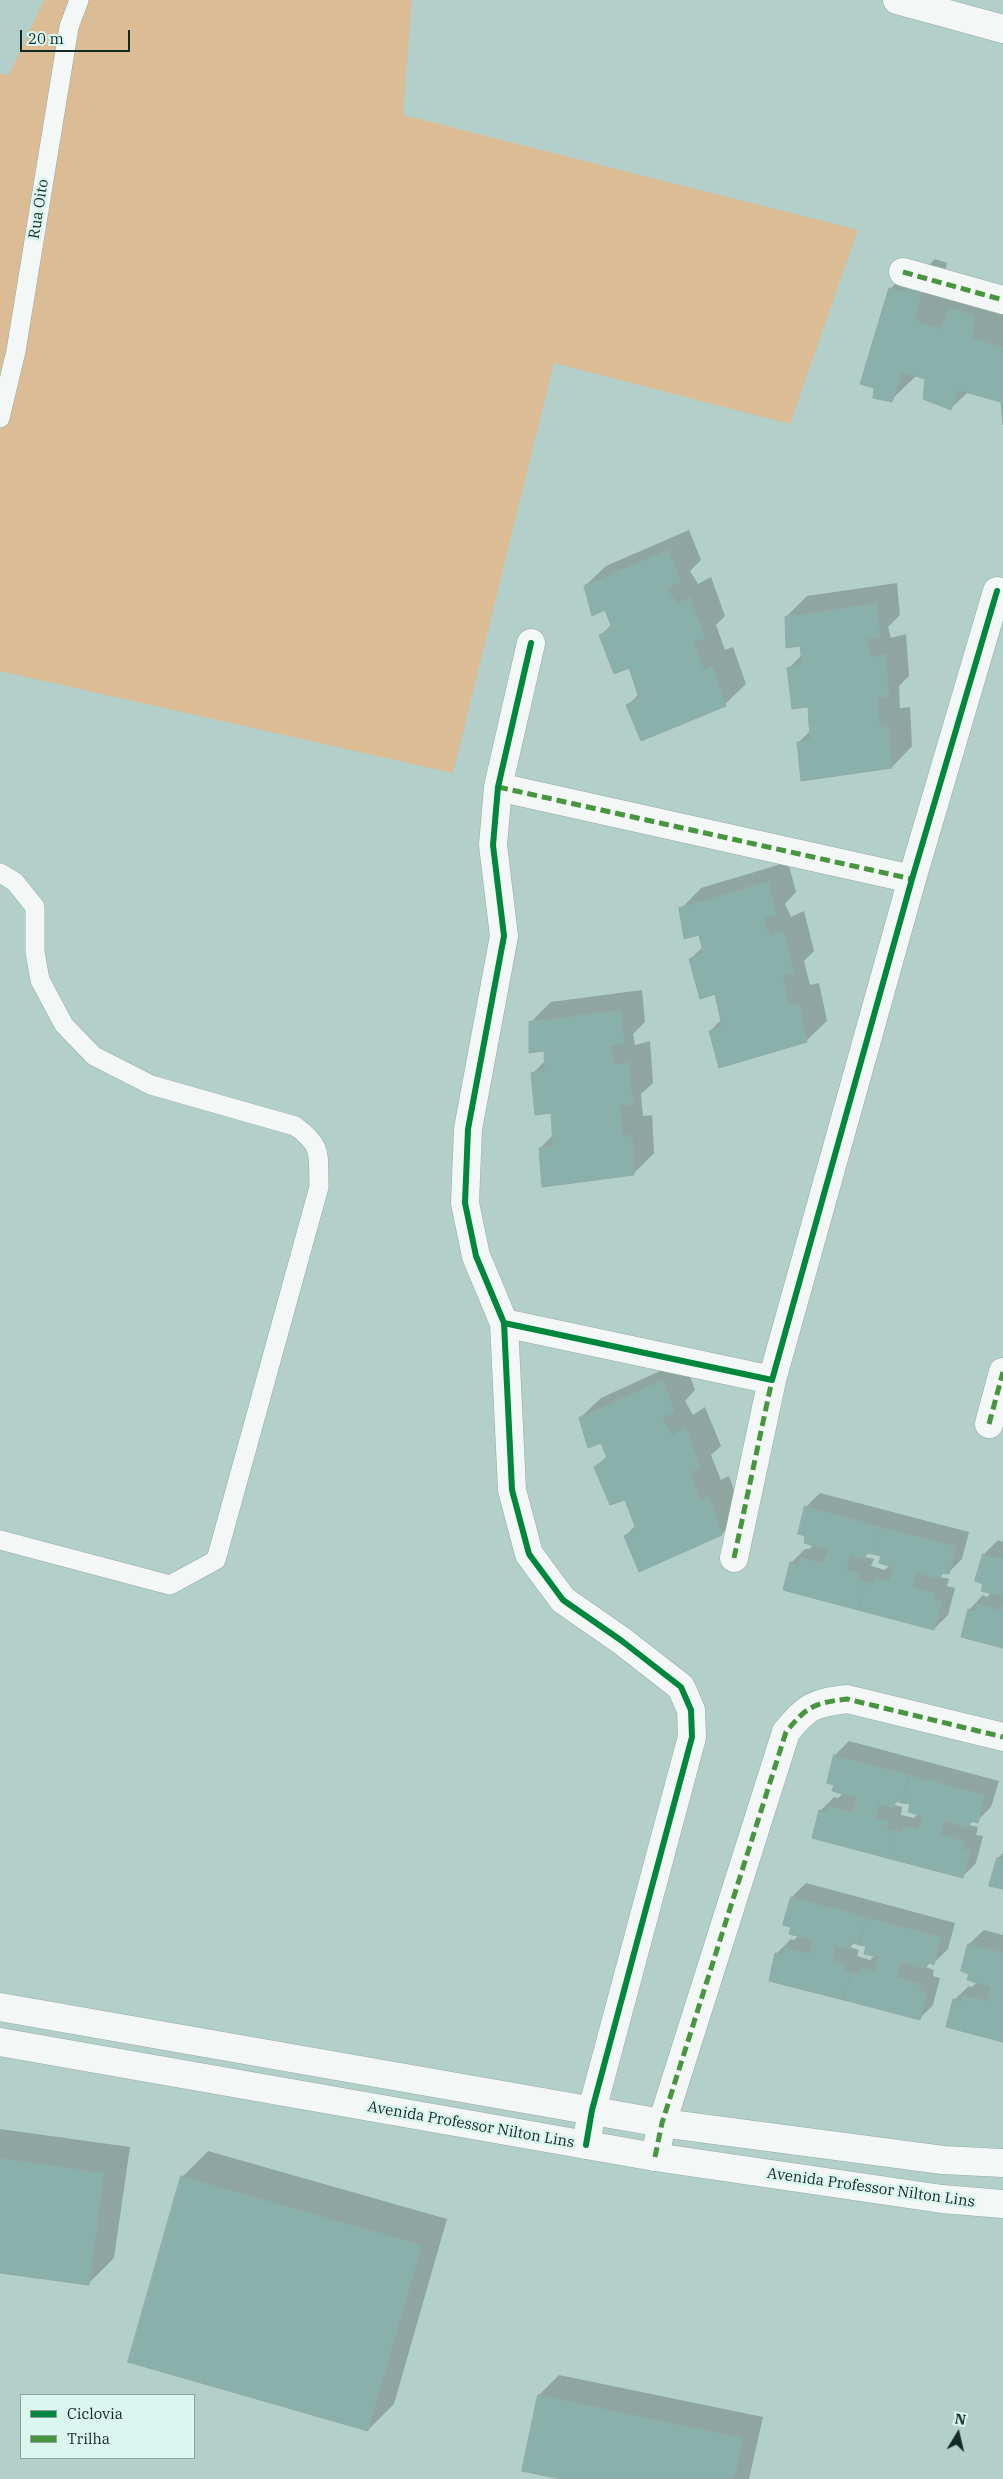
<!DOCTYPE html>
<html>
<head>
<meta charset="utf-8">
<style>
  body { margin:0 }
  #map { position:relative; width:1003px; height:2479px; overflow:hidden; background:#b2cfc9; font-family:"IBM Plex Serif",serif }
  canvas { display:block }
  .legend { position:absolute; left:20px; top:2394px; width:175px; height:65px; box-sizing:border-box; background:#dbf5ef; border:1px solid #8ba39e; margin:0; padding:6px 9px; list-style:none; font-size:15px; color:#132924 }
  .legend li { display:flex; align-items:center; gap:10px; height:25px }
  .legend b { width:25px; border:1px solid #8ba39e }
  .north { position:absolute; left:933px; top:2409px; width:50px; height:50px; -webkit-text-stroke:4px #dbf5ef; paint-order:stroke; rotate:9deg; font-size:14px; font-weight:700; line-height:20px; text-align:center; color:#132924 }
  .north::after { content:''; display:block; margin:auto; width:18px; height:22px; background:#132924; clip-path:polygon(50% 0,100% 100%,50% 72%,0 100%) }
  .scale { position:absolute; left:20px; top:30px; width:110px; height:22px; box-sizing:border-box; border:2px solid #132924; border-top:0; padding-left:6px; font-size:15px; line-height:18px; white-space:nowrap; color:#132924; -webkit-text-stroke:4px #dbf5ef; paint-order:stroke }
</style>
</head>
<body>
<div id="map">
<canvas width="1003" height="2479"></canvas>
<ul class="legend">
<li><b style="height:6px;background:#00873e"></b>Ciclovia</li>
<li><b style="height:6px;background:#47953e"></b>Trilha</li>
</ul>
<div class="north">N</div>
<div class="scale">20 m</div>
</div>
<script>
const ctx = document.querySelector('canvas').getContext('2d');
ctx.lineJoin = 'round';
function fillPath(path, color) { ctx.fillStyle = color; ctx.fill(path, 'evenodd'); }
function strokePath(path, color, width, dash) { ctx.strokeStyle = color; ctx.lineWidth = width; ctx.lineCap = dash ? 'butt' : 'round'; ctx.setLineDash(dash || []); ctx.stroke(path); }
function write(font, color, halo, rows, align = 'center') {
  ctx.font = font + ' "IBM Plex Serif",serif'; ctx.lineWidth = 5; ctx.setLineDash([]); ctx.textBaseline = 'middle'; ctx.strokeStyle = halo; ctx.fillStyle = color; for (const [text, x, y, turn = 0] of rows) {
    ctx.save(); ctx.translate(x, y); ctx.rotate((+turn || 0) * Math.PI / 180); ctx.textAlign = isNaN(turn) ? turn : align; if (halo) ctx.strokeText(text, 0, 0); ctx.fillText(text, 0, 0); ctx.restore();
  }
}
const green = new Path2D(`
  M44 0H412L403 115 858 230 790 424 554 363 453 773 0 671V74L9 75Z`);
const shadow = new Path2D(`
  M935 259 947 263 940 294 999 290V313L1003 314V424L1002 401 968 392 951 408 927 378 917 375 891 400 890 289 916 263 928 266Z
  M689 530 701 560 690 571 698 584 711 577 725 616 716 625 725 650 733 647 746 684 725 704 628 705 639 694 630 666 600 636 612 624 606 609 585 586 606 566Z
  M897 583 900 615 888 627 891 638 906 634 909 676 899 686 900 708 910 707 912 746 892 767 798 743 811 730 809 706 788 669 802 655 801 645 786 617 807 596Z
  M788 862 796 892 785 904 791 917 804 911 814 951 804 961 810 985 819 983 827 1021 806 1041 710 1031 722 1019 716 993 690 959 703 947 700 933 681 909 701 888Z
  M642 990 645 1022 633 1034 635 1045 650 1041 653 1083 641 1094 643 1116 652 1115 654 1153 633 1174 540 1148 553 1135 552 1112 532 1074 546 1060 545 1050 531 1022 551 1002Z
  M684 1360 695 1390 685 1401 693 1415 705 1407 721 1446 711 1455 721 1480 729 1476 742 1513 722 1534 639 1570 625 1536 636 1525 626 1498 596 1467 607 1456 602 1441 580 1418 601 1398Z
  M820 1493 969 1532 962 1559 948 1573 945 1572 940 1577 949 1579 947 1586 955 1588 948 1615 934 1629 791 1563 805 1549H809L814 1545 806 1507ZM869 1552 882 1555 890 1565 885 1570 871 1566 874 1559 865 1557Z
  M998 1540 1003 1542V1647L969 1610 983 1595 987 1597 991 1592 984 1554Z
  M849 1741 999 1781 991 1807 977 1821 974 1820 969 1825 978 1827 976 1835 983 1836 976 1863 962 1877 820 1811 834 1797 838 1798 843 1793 836 1784 835 1755ZM899 1800 911 1803 919 1813 914 1818 901 1815 902 1807 894 1805Z
  M1003 1853V1888L998 1858Z
  M806 1883 955 1923 948 1949 934 1963 931 1962 926 1967 934 1970 933 1976 940 1978 933 2005 919 2019 770 1980 777 1953 791 1939 794 1940 799 1935 792 1926V1897ZM855 1942 867 1946 875 1955 870 1960 857 1956 859 1950 850 1947Z
  M984 1930 1003 1935V2041L954 2000 969 1986 972 1987 977 1982 970 1973 962 1971 969 1944Z
  M0 2129 130 2147 114 2258 88 2284 0 2272Z
  M208 2151 447 2219 394 2404 368 2430 182 2177Z
  M559 2375 763 2417 749 2479H567L539 2395Z`);
const building = new Path2D(`
  M908 284 922 289 915 320 941 329 949 307 974 316 973 339 1003 347V425L1001 402 958 390 951 410 923 399 925 379 902 372 892 402 873 398 874 388 860 384 889 288 905 292Z
  M669 550 681 582 667 588 677 604 690 597 705 638 694 642 704 670 713 666 726 706 641 741 626 705 639 698 629 668 614 674 599 635 612 628 605 610 592 616 584 586Z
  M877 603 880 637 866 639 871 657 886 654 889 697 878 699 880 728 889 727 892 768 801 781 797 742 810 739 808 707 792 709 787 668 802 664 800 646 786 648 785 617Z
  M768 882 777 914 763 919 770 936 784 931 794 973 783 976 789 1005 799 1003 807 1042 719 1068 709 1031 722 1026 715 994 700 999 689 959 703 952 699 935 684 939 679 908Z
  M621 1010 625 1044 610 1046 615 1065 629 1061 633 1104 620 1106 623 1136 632 1135 634 1175 542 1187 539 1148 553 1145 551 1113 535 1115 531 1073 545 1070 544 1051 529 1053V1022Z
  M663 1380 675 1412 662 1418 672 1435 685 1427 701 1468 690 1473 700 1500 709 1496 722 1535 639 1572 624 1536 636 1529 625 1500 610 1505 594 1467 607 1458 601 1443 588 1448 579 1418Z
  M805 1506 881 1527 873 1554 866 1553 864 1559 850 1556 846 1569 860 1573 858 1580 866 1582 858 1610 783 1590 790 1562 798 1564 800 1557 823 1563 828 1550 804 1543 805 1536 798 1534Z
  M881 1527 956 1546 949 1574 941 1573 940 1579 916 1573 912 1587 936 1593 934 1600 942 1602 934 1630 858 1610 866 1582 874 1584 875 1577 889 1581 893 1567 879 1563 881 1556 873 1554Z
  M983 1554 1003 1559V1596L981 1591 983 1584 975 1581Z
  M977 1604 1001 1610 1003 1604V1648L961 1637 968 1609 976 1611Z
  M834 1755 909 1775 902 1803 895 1801 893 1808 879 1804 875 1818 889 1821 887 1829 895 1830 887 1858 812 1838 819 1810 827 1812 829 1806 852 1812 856 1798 832 1791 834 1785 827 1783Z
  M909 1775 985 1795 978 1823 970 1821 968 1828 944 1821 941 1835 965 1842 963 1849 970 1850 963 1878 887 1858 895 1830 902 1833 904 1826 918 1829 922 1816 908 1812 910 1804 902 1803Z
  M997 1858 1003 1859V1889L989 1886Z
  M791 1897 866 1917 859 1945 851 1942 849 1949 835 1946 832 1960 846 1964 844 1970 851 1973 844 2000 769 1981 775 1953 783 1954 785 1947 809 1954 813 1940 789 1934 791 1927 783 1925Z
  M866 1917 941 1937 934 1965 927 1962 925 1969 901 1963 897 1977 921 1984 919 1990 927 1993 920 2020 844 2000 851 1973 859 1974 861 1967 874 1971 879 1957 864 1954 866 1946 859 1945Z
  M968 1944 1003 1953V2042L946 2027 953 1999 961 2002 963 1995 987 2001 991 1987 967 1980 969 1974 961 1971Z
  M0 2158 104 2173 89 2285 0 2273Z
  M181 2176 422 2245 368 2431 128 2362Z
  M538 2395 743 2438 734 2479H561L522 2471Z`);
const lane = new Path2D(`
  M0 418 16 351 69 27 79 0
  M0 873 15 882 35 907V952L40 980 64 1025 94 1056 151 1085 295 1126C323 1146 318 1154 319 1187L216 1560 170 1585 0 1540`);
const street = new Path2D(`
  M897 0 1003 29
  M903 272 1003 300
  M531 643 498 787 493 845 504 936 468 1129 465 1203 476 1256 504 1323 512 1490 529 1554 563 1600 622 1641 681 1687 691 1710 692 1737 592 2110 586 2145
  M498 787 912 879
  M504 1323 772 1380 912 879 997 591
  M989 1424 1003 1372
  M734 1558 772 1380
  M655 2157 662 2123 786 1732C807 1706 814 1703 847 1699L1003 1737`);
const secondary = new Path2D(`
  M0 2007 662 2123 943 2160 1003 2163
  M0 2042 655 2157 942 2199 1003 2204`);
const quiet = new Path2D(`
  M903 272 1003 300
  M498 787 912 879
  M989 1424 1003 1372
  M734 1558 772 1380
  M655 2157 662 2123 786 1732C807 1706 814 1703 847 1699L1003 1737`);
const cycleway = new Path2D(`
  M531 643 498 787 493 845 504 936 468 1129 465 1203 476 1256 504 1323 512 1490 529 1554 563 1600 622 1641 681 1687 691 1710 692 1737 592 2110 586 2145
  M504 1323 772 1380 912 879 997 591`);
const streetNames = [
  ["Rua Oito",39,209,-81],
  ["Avenida Professor Nilton Lins",471,2125,10],
  ["Avenida Professor Nilton Lins",871,2188,8]
];
fillPath(green, '#dbbc94');
fillPath(shadow, '#0003');
fillPath(building, '#89b0a9');
strokePath(building, '#93a9a5', 1);
strokePath(lane, '#94aaa6', 20);
strokePath(street, '#94aaa6', 29);
strokePath(secondary, '#94aaa6', 29);
strokePath(lane, '#f3f8f7', 19);
strokePath(street, '#f3f8f7', 28);
strokePath(secondary, '#f3f8f7', 28);
strokePath(quiet, '#47953e', 5, [10, 5]);
strokePath(cycleway, '#00873e', 6);
write('15px', '#132924', '#dbf5ef', streetNames);
</script>
</body>
</html>
